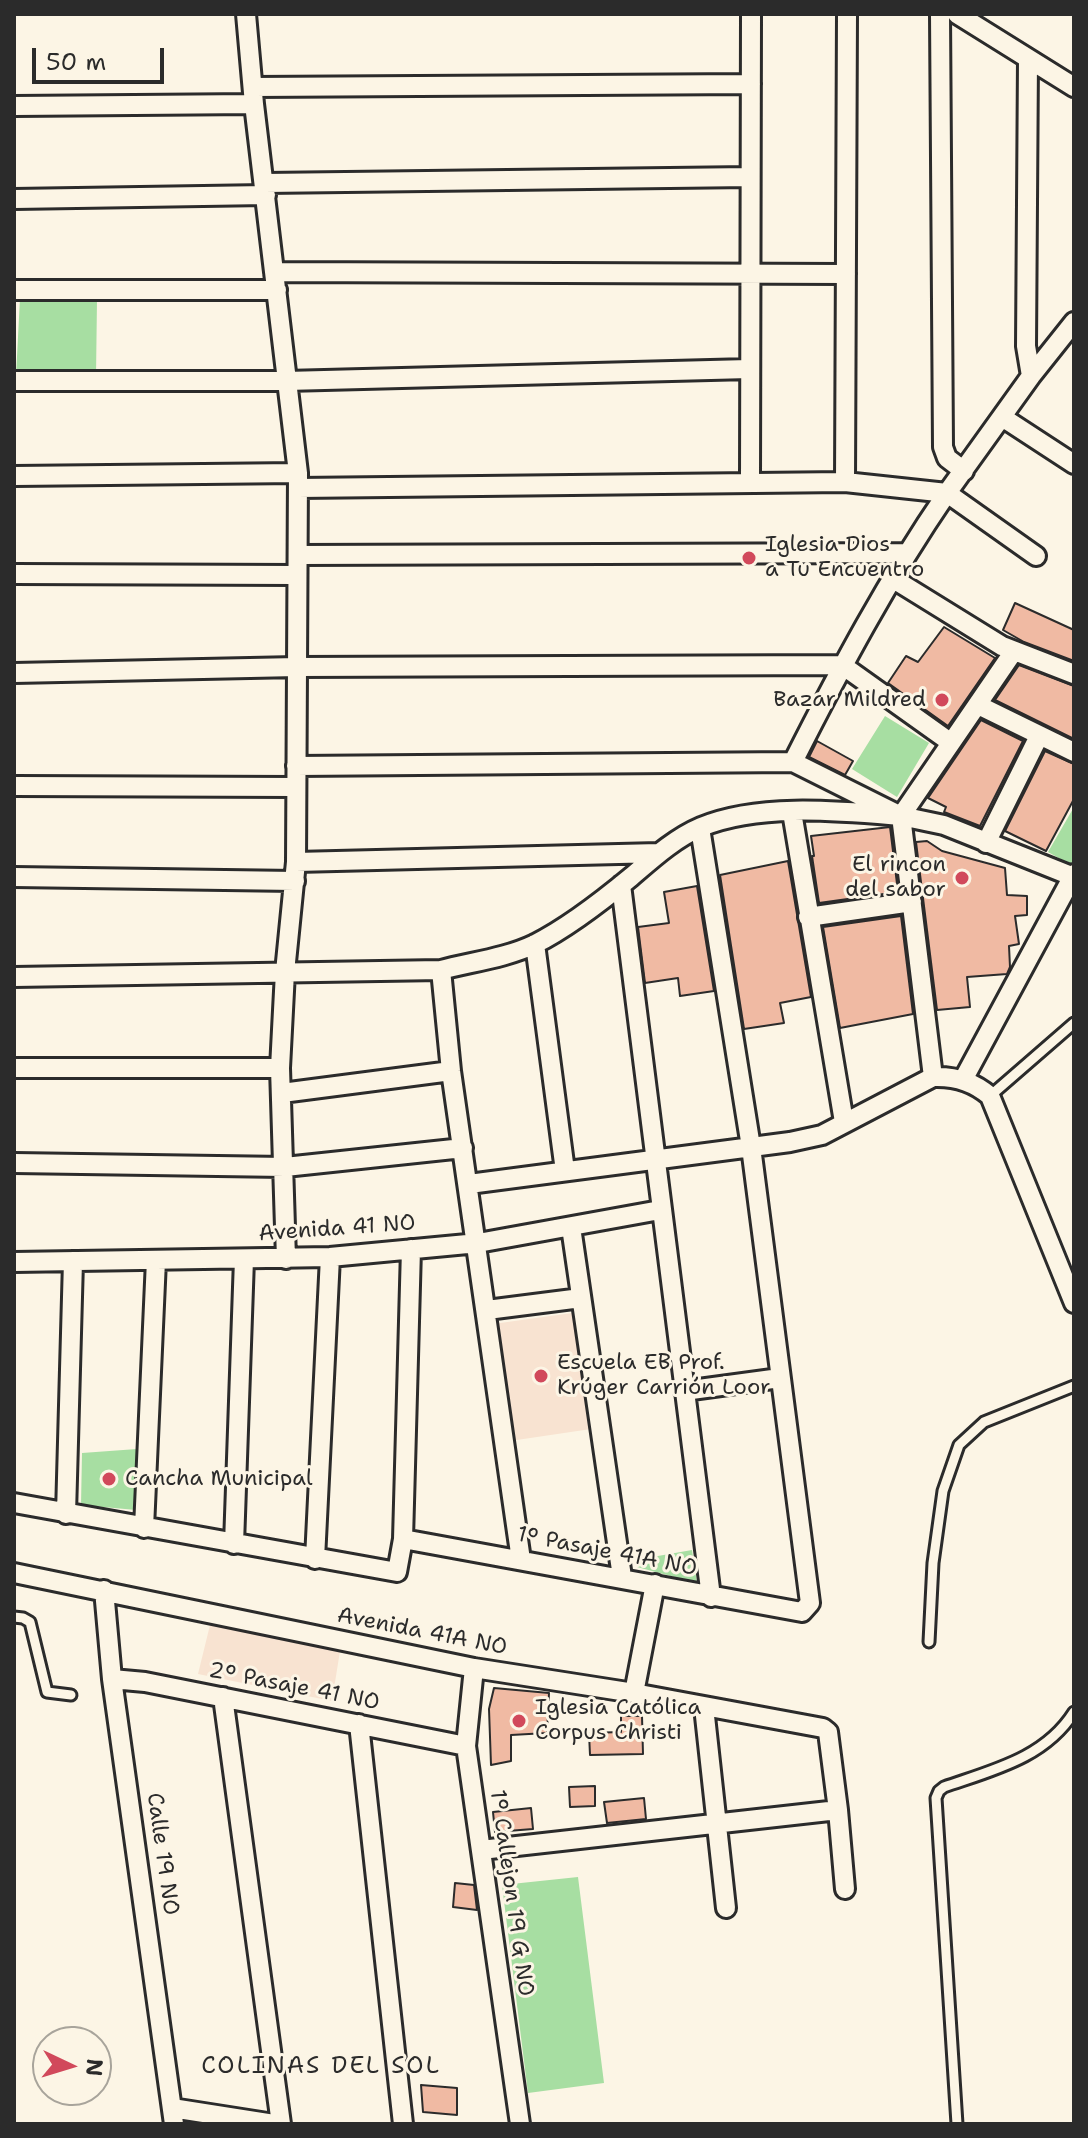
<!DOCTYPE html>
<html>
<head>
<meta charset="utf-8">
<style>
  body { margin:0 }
  #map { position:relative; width:1088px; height:2138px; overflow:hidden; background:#fcf5e5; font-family:"Shantell Sans",sans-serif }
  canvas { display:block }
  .frame { position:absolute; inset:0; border:16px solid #2b2b2b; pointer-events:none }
  .north { position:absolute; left:32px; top:2026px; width:80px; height:80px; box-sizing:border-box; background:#fcf5e5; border:2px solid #a8a49b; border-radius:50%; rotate:94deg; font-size:22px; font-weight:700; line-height:32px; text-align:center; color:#2b2b2b }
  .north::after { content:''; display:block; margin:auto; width:28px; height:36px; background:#d1495b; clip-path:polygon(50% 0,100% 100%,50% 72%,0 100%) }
  .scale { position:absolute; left:32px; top:48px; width:132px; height:36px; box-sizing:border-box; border:4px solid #2b2b2b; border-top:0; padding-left:10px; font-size:24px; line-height:28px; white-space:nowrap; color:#2b2b2b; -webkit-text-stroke:6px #fcf5e5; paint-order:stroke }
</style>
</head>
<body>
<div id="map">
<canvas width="1088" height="2138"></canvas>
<div class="frame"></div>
<div class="north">N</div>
<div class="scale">50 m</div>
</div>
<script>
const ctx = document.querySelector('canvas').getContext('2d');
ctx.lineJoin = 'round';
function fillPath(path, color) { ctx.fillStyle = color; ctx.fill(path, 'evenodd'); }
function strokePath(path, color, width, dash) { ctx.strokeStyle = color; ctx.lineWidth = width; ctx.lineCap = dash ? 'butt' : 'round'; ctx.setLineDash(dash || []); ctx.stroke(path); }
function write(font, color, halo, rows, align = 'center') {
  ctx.font = font + ' "Shantell Sans",sans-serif'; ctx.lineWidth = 6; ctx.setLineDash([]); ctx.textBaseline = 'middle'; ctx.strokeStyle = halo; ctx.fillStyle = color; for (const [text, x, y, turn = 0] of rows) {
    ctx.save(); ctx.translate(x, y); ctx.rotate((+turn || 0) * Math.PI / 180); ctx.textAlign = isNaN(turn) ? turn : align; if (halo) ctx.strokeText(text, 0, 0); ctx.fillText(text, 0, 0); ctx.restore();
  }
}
const built = new Path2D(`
  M572 1313 591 1429 510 1441 493 1324Z
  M210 1625 340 1651 332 1701 198 1674Z`);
const green = new Path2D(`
  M20 298 97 300 96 376H16Z
  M885 716 929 743 897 797 852 769Z
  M1074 807V861L1071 865 1048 852Z
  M137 1449 136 1510 81 1505 82 1453Z
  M692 1550 697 1583 637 1567 635 1560Z
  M578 1877 604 2083 528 2093 502 1885Z`);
const building = new Path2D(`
  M1015 603 1074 630V661L1024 642 1003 630Z
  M944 627 995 658 948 726 888 683 906 656 918 662Z
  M1019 665 1074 686V739L995 700Z
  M981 720 1023 741 980 826 944 812 946 807 928 798Z
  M817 741 853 761 845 775 809 757Z
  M1045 751 1074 764V799L1046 851 1005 831Z
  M890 827 898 892 819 903 812 856H814L811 836Z
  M927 841 942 851 1005 868 1007 895 1027 896V915L1015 916 1019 944 1009 946 1010 967 1007 974 967 977 970 1007 937 1010 916 842Z
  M788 861 811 997 780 1003 784 1023 744 1029 720 875Z
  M697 886 714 991 680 996 678 978 645 983 638 927 669 923 664 892Z
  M901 916 913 1014 840 1028 823 927Z
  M494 1688 549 1693 547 1733 511 1735V1761L491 1765 489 1709Z
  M621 1716H642L643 1754 590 1755 589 1733 621 1732Z
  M595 1786V1806L570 1807 569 1787Z
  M644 1798 646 1819 607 1823 604 1802Z
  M531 1808 533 1829 495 1832 493 1812Z
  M455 1883 474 1885 477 1910 453 1907Z
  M421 2085 457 2088V2115L423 2112Z`);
const service = new Path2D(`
  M990 1096 1074 1023
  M14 1617 23 1618 30 1622 47 1692 71 1695
  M929 1642 933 1563 943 1491 959 1445 984 1422 1074 1386
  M957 2124 936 1798 939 1791 944 1787C993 1770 1045 1758 1074 1712`);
const minor = new Path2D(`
  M246 14 254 104 298 473 296 862 285 972 280 1068 286 1259
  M940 14 943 447 947 458 964 471
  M957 14 1074 87
  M1028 59 1026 346 1031 376
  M253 87 751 84
  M14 106 254 104
  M265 183 750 177
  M14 199 266 195
  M274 272 846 274
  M14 290H277
  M14 381H286L749 369
  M1002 417 1074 464
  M14 476 298 473
  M750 482 751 14
  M845 482 847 14
  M298 488 845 482 947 493 1031 376 1074 322
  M298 555 906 553
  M14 574 297 575
  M892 578 1002 646 1074 674
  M14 673 297 667 842 665 950 742
  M978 705 1074 752
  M793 762C840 669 888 579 947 493L1036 556
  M296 766 793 762 901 816 944 825 1074 877
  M14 786 296 787
  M792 812 844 1122
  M986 843 1039 736
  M296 862 659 853
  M14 877 295 881
  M621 885 711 1597
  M808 917 912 902
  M535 944 565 1171
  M441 970 451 1071 521 1560
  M14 977 441 970C471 962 506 958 535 944 569 927 602 901 631 877 652 859 675 838 701 827 759 803 839 811 901 816
  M14 1068H280
  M933 1077 901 816 1014 651
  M963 1080 1074 874
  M282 1093 451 1071
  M14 1163 285 1167 463 1148
  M469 1184 790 1142 822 1135 933 1077C955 1076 974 1082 990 1096L1074 1303
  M571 1227 622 1577
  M14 1262 330 1257 478 1243 660 1210
  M487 1310 581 1298
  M684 1391 780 1378
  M14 1503 397 1572 403 1539 411 1249
  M66 1514 73 1261
  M144 1528 156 1260
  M403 1539 802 1612 810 1603 751 1147 700 828
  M234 1544 244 1259
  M315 1559 330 1257
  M14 1573 474 1668 634 1693 823 1728 828 1732 838 1810 845 1889
  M104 1590 112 1679 174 2124
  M474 1668 466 1746 520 2124
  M112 1679 145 1682 466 1746
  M634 1693 655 1584
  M223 1697 281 2124
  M704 1707 726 1908
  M359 1724 403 2124
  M481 1850 838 1810
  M172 2108 274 2124`);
const markers = [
  [749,558,8,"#d1495b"],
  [942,700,8,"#d1495b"],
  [962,878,8,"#d1495b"],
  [541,1376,8,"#d1495b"],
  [109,1479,8,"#d1495b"],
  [519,1721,8,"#d1495b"]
];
const poiNames = [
  ["Iglesia Dios",765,545],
  ["a Tu Encuentro",765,570],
  ["Bazar Mildred",926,700,"right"],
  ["El rincon",946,865,"right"],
  ["del sabor",946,890,"right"],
  ["Escuela EB Prof.",557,1363],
  ["Krúger Carrión Loor",557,1388],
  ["Cancha Municipal",125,1479],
  ["Iglesia Católica",535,1708],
  ["Corpus Christi",535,1733]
];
const streetNames = [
  ["Avenida 41 NO",337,1229,-4],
  ["1º Pasaje 41A NO",607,1552,11],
  ["Avenida 41A NO",422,1632,11],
  ["2º Pasaje 41 NO",294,1687,11],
  ["Calle 19 NO",162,1854,82],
  ["1º Callejon 19 G NO",511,1893,82]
];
const neighbourhoodNames = [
  ["COLINAS DEL SOL",321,2067]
];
fillPath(built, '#f8e3d1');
fillPath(green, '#a7dea2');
fillPath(building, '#f0baa3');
strokePath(building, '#2b2b2b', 2);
strokePath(service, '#2b2b2b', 15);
strokePath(minor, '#2b2b2b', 24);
strokePath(service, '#fcf5e5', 9);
strokePath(minor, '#fcf5e5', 18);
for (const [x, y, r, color] of markers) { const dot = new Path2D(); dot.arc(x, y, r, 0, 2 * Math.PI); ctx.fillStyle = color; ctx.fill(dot); strokePath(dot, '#fcf5e5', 3); }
write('22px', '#2b2b2b', '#fcf5e5', poiNames, 'left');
write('22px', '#2b2b2b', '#fcf5e5', streetNames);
ctx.letterSpacing = '2px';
write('24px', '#2b2b2b', '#fcf5e5', neighbourhoodNames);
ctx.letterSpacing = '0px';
</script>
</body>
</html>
